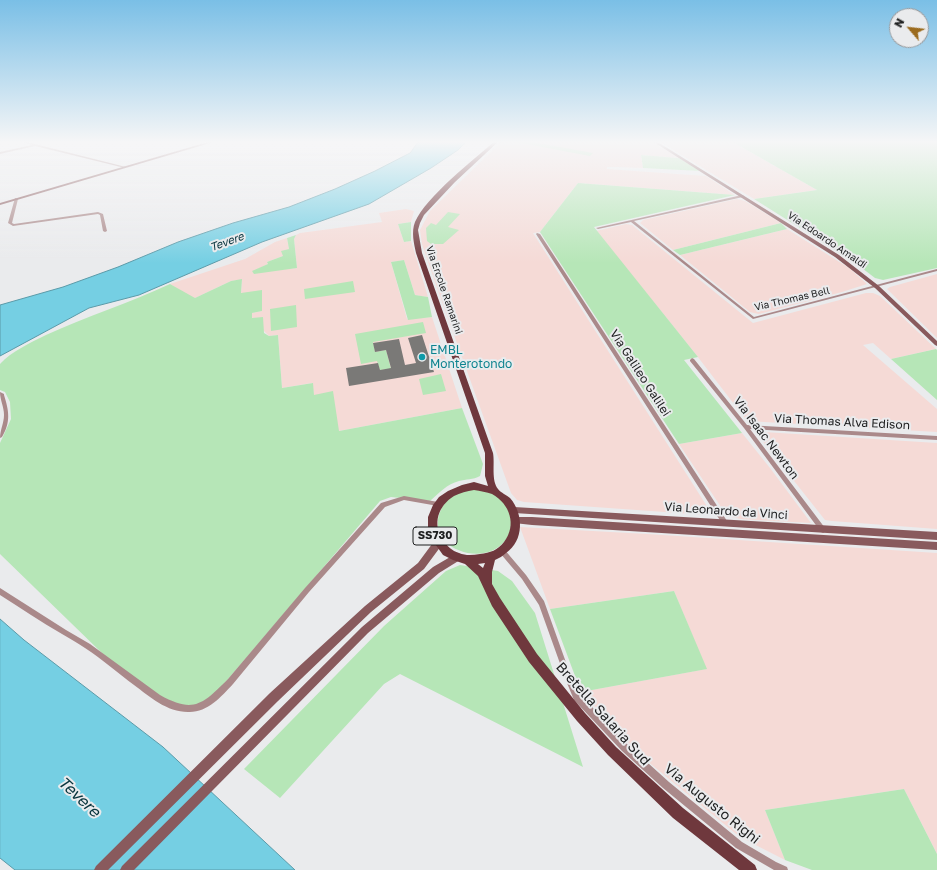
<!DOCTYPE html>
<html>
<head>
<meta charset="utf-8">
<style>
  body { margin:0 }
  #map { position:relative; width:937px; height:870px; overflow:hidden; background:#eaebed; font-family:"Golos Text",sans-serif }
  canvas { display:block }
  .north { position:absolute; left:889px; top:8px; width:40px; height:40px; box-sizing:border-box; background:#eaebed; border:1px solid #98999b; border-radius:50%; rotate:298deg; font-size:11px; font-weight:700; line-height:16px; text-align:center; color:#1d1e1f }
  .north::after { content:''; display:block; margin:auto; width:14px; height:18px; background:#9b6b1e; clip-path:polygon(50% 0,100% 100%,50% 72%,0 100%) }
</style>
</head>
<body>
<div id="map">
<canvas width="937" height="870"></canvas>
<div class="north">N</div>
</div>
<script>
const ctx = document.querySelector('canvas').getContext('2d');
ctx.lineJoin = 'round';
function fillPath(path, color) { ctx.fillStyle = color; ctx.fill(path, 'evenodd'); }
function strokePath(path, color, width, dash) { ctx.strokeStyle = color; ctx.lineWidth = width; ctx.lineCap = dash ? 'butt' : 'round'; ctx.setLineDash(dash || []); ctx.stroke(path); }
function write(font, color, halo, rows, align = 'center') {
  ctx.font = font + ' "Golos Text",sans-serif'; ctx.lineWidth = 4; ctx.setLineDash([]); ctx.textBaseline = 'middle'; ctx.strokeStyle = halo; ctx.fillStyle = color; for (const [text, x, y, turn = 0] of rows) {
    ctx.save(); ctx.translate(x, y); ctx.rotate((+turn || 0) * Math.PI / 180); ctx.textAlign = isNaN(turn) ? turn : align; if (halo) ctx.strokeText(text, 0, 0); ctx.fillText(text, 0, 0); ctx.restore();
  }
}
const industrial = new Path2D(`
  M502 141H651L679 158 641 155 643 168 617 167H607V169L706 176 735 195 578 183 540 232 533 233 710 511 707 515 524 502 517 500 511 493 441 299 422 244 420 230 430 211Z
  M675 141H731L817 190 754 199 660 142Z
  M737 199 745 201 781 223 673 250 640 223 643 220Z
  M406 209 414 211 411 222 398 224 404 242 411 241 428 297 415 295 404 260 391 262 407 319 432 317 462 408 339 431 314 395 312 383 282 388 278 335 269 336 252 319V313L262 311V303L241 293 242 280 231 281 193 299 170 284 245 259 275 242 287 238 289 249 283 256 267 262 268 264 252 272 297 268 294 239 296 235 300 233 382 222 379 213Z
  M626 224 632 225 753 323 866 293H873L880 296 936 349 891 359 873 343 863 345 937 409V432L747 421 694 352 596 231Z
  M787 229 849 268 867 284 842 292 759 314 754 313 750 312 680 255Z
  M937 274V338L887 289 890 287Z
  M764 432 937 443V529L832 521 825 520 764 443 759 436 760 433Z
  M742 433 770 468 811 523 741 519 727 516 679 444Z
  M520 527 647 534 937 553V854L904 789 765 810 785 860 740 837 641 756 581 692 706 669 674 591 550 609Z`);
const green = new Path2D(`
  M510 141H527L593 153 590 156Z
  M731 141H937V268L883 280 875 278 854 262 754 199 817 190Z
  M641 155 679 158 700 171 643 168Z
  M578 183 735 195 594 227 698 357 684 360 742 433 679 444 540 232Z
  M448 212 460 214 448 227 459 230 443 244H431L427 241 426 228 431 223 436 225Z
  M411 222V241L404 242 398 224Z
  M781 223 787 229 680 255 673 250Z
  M296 235 294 239 297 268 254 274 252 271 268 264 267 262 283 256 281 251 289 249 287 238Z
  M404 260 415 295 428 297 432 317 408 320 391 262Z
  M242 279 241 293 262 290V311L252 313V318L263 317 264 333 269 336 278 335 282 388 313 383 314 395 333 391 339 431 462 408 483 464 480 476C473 480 466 479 459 481 447 484 439 493 430 501L391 497 380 501 217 692 188 712 161 704 105 656 0 554V443L11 419 10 402 5 392 0 390V364C12 351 30 343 46 335 87 316 130 303 170 284L195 298 231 281Z
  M353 281 355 292 305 299 304 289Z
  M296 305 297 327 271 331 270 309Z
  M423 322 426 333 373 342 375 352 386 350 391 369 380 370 377 361 361 364 355 334Z
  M936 349 937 350V400L891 359Z
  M441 374 446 391 423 395 419 379Z
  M473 489C480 491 490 491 497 495 511 504 515 525 507 538 487 570 425 549 440 512 442 507 445 501 450 497 456 493 466 491 473 489Z
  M460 565 498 571 512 581 535 613 583 767 400 674 384 684 280 798 244 769 384 626 446 571Z
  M674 591 707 669 581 692 550 609Z
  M904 789 937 854V870H812L785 860 765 810Z`);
const water = new Path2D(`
  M419 141H467L458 150 431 168 369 204 262 242 139 295 89 308 0 356V305L63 287 118 267 178 242 233 223 289 207 335 189 375 171 410 153Z
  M0 619 24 640 163 747 295 870H15L0 858Z`);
const building = new Path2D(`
  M422 335 434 372 349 386 346 368 378 363 380 370 391 368 386 350 375 352 373 343 399 339 405 365 416 363 408 338Z`);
const street = new Path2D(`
  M19 141H23L126 167 125 168 35 146 0 154V152L32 145Z
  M742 195 744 196 743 197 634 221 754 317 937 269V271L753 319 631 222 598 229 596 228Z
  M15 198 18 199 12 223 14 224 98 212 103 214 107 231 105 232 103 231 100 215 98 214 13 226 8 223Z
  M537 233 540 234 727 521 728 523 727 525 725 526 723 525 536 234Z
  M692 358 694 359 747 425 937 436V440L750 429 825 528 826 530 825 532 823 533 821 532 744 428 690 361V360Z
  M0 392 4 394V395C9 411 11 422 2 437L0 438C0 430 4 423 4 415 4 407 0 400 0 392Z
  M404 496 438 502H440L441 504 440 506H438L404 500 385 507 309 592 233 684C221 697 207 713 188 712 167 712 150 697 134 685 118 673 102 659 85 648 78 643 70 639 62 634 41 622 21 608 0 595V588L66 630 90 644 160 695C194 714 203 704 228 679L305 588 381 503Z
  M502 548 504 549 526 575 544 601 573 682 580 694 628 745 669 782 742 842 776 862 787 867 788 870H774L736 848 663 788 622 751 574 700 567 683 539 605 522 579 500 553 499 551 500 549Z`);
const secondary = new Path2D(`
  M211 141H217L0 205V203Z
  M652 141H656L839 255 879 286 937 341V346L935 345 875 288 835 257Z
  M514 507 937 532V540L514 513 511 512 510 510 511 508Z
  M517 517H532L937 542V550L532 525 514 523 513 521 514 519Z
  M438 539 441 540 442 543 441 546 424 569 371 612 278 701 108 870H94L96 866 270 693 365 606 418 563 435 540Z
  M457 553 460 554 461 557 460 560 439 573 368 633 134 870H120L122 866 362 627 433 567Z`);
const primary = new Path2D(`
  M495 141H499L455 182 424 215 420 223 418 230 422 253 493 453C495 464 491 480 498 489 501 493 507 495 510 498 524 514 524 541 506 553 503 556 499 558 495 560L492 572V584L500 598 537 654 585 713 616 747 683 808 755 865 757 870H739L673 818 608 755 577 721 529 662 492 606 478 576 465 564 453 560 443 555 433 541 428 527V517L433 505 439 497 448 491 462 485 474 482 488 486 485 476V453L416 253C414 244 411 232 415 222 426 197 473 160 495 141ZM474 490C480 491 487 492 492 494 510 504 517 525 504 542 498 550 490 553 480 554 473 555 466 556 459 553 452 551 447 546 443 540 432 524 438 506 454 496 460 493 467 491 474 490ZM485 563 483 568 478 564Z`);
const markers = [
  [422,357,4,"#0f9aa8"]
];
const farStreetnames = [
  ["Via Edoardo Amaldi",827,240,34],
  ["Via Ercole Ramarini",444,290,71],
  ["Via Thomas Bell",792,299,-13]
];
const farWaternames = [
  ["Tevere",227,242,-20]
];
const shields = [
  [435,536,44]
];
const shieldNames = [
  ["SS730",435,536]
];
const cultureNames = [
  ["EMBL",430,350],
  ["Monterotondo",430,364]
];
const streetNames = [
  ["Via Galileo Galilei",640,373,57],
  ["Via Thomas Alva Edison",842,422,3],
  ["Via Isaac Newton",766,438,53],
  ["Via Leonardo da Vinci",726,511,4]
];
const nearStreetnames = [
  ["Bretella Salaria Sud",603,714,48],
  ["Via Augusto Righi",712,804,39]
];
const nearWaternames = [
  ["Tevere",79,797,43]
];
fillPath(industrial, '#f5dad6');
fillPath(green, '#b6e6b7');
fillPath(water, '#75cfe3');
strokePath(water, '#5b9aa8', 1);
fillPath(building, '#7a7977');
fillPath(street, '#aa898a');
fillPath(secondary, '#895a5d');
fillPath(primary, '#6f383d');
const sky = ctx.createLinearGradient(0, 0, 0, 263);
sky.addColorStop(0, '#7abfe6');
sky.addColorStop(0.54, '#f6f6f7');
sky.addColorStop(1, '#f6f6f700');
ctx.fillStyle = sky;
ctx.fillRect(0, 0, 937, 263);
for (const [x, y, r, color] of markers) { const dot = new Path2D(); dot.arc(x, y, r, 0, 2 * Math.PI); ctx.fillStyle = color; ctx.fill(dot); strokePath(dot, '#eaebed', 1.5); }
write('10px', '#1d1e1f', '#eaebed', farStreetnames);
write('italic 11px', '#08353e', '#eaebed', farWaternames);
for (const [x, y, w] of shields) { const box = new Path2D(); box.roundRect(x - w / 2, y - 9, w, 18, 3); ctx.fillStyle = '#eaebed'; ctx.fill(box); strokePath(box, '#1d1e1f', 1); }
write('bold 11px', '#1d1e1f', null, shieldNames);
write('12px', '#0d838f', '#eaebed', cultureNames, 'left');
write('12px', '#1d1e1f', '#eaebed', streetNames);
write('14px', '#1d1e1f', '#eaebed', nearStreetnames);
write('italic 16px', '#08353e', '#eaebed', nearWaternames);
</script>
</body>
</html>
